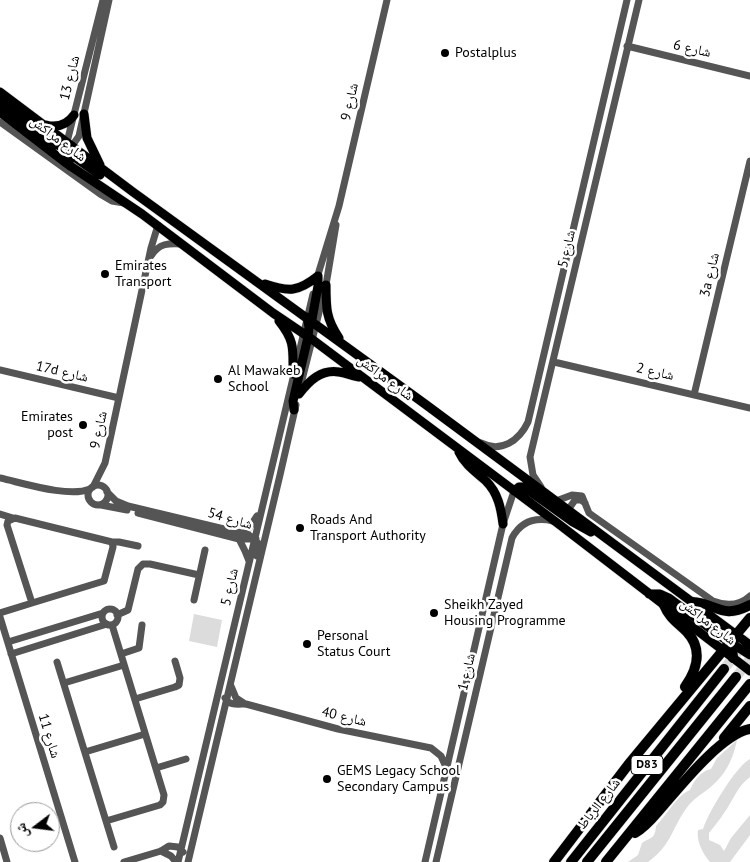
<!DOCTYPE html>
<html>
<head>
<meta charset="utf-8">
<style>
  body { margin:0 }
  #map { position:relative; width:750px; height:862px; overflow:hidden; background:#fff; font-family:"PT Sans","Noto Naskh Arabic",sans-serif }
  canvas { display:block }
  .north { position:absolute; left:10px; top:802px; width:50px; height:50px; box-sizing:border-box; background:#fff; border:1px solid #999; border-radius:50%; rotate:255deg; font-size:14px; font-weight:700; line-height:20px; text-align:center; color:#000 }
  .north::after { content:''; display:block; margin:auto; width:18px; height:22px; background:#000; clip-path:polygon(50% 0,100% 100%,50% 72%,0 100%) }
</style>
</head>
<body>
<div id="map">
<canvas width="750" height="862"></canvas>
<div class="north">ش</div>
</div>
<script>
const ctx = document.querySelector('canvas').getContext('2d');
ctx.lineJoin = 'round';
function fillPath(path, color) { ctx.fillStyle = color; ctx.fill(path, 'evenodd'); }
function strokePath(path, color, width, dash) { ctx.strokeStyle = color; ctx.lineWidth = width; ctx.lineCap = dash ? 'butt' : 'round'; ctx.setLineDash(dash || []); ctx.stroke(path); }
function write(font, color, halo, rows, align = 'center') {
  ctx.font = font + ' "PT Sans","Noto Naskh Arabic",sans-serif'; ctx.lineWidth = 5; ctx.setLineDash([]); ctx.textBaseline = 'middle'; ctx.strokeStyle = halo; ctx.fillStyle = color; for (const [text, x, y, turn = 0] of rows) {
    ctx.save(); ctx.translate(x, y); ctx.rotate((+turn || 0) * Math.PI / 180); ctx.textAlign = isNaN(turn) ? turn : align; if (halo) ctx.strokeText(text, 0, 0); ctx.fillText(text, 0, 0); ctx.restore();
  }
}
const green = new Path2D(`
  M194 614 222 620 217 647 189 641Z
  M737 740C734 755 728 770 717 781 708 791 696 796 688 806 672 827 672 845 648 862H628L638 855 642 843C651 837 655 839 656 826 667 815 676 796 690 790 694 780 701 771 711 769L717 758Z
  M750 759V777C737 786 733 801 724 813 720 820 714 826 709 833V840L720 845 724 851 731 838 750 815V835L730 862H710C703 854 696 841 698 830L703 829C708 813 736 766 750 759Z`);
const highwayTunnel = new Path2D(`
  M724 669 750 637
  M736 677 750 659`);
const minor = new Path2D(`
  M627 46 750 76
  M0 122 100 194 112 201 124 203
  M72 146 79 136 109 0
  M66 163 67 142 103 0
  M151 256C159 243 169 243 182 244
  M316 281 339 206 387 0
  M554 362 750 408
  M0 370 119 398
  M302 380 326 285 336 225
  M694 395 750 161
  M481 443C501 453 519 441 528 422L627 0
  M0 478C23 483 69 498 90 489
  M88 495a10 10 0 1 1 20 0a10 10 0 1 1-20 0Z
  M93 487 105 463 151 248 158 225
  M541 487 533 475 530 457 639 0
  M107 492 116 501 128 506 249 535 258 543 257 556
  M556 501 572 495 582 496 589 513 713 601C726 606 739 606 750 596
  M101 505 127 510
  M568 510 575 500H581L585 503
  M138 513 239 539H256
  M0 514 13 518
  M15 518 112 542 113 547 104 581 32 603 7 525 8 521Z
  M239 533 249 528 257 516
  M239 539 245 551 249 561
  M112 542H119L138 546
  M194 600 205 550
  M102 617a8 8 0 1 1 16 0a8 8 0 1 1-16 0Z
  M0 613 32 603
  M117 615 128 610 138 569 143 564H150L199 575
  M0 617 75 862
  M8 642 103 613
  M11 654 107 624
  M121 654 139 648 142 625
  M57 662 114 847
  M64 683 124 665
  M231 686 236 698 245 704
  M225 698C229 706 238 704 246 704L338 729 431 748 441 756 446 767
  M135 699 175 687 179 685 180 678 175 661
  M85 752 145 734
  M156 768 186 759
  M106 821 160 805 163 802 164 795 112 625
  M0 838 7 862
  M161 851 171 856 176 862
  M124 862 161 851 169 846 178 847 183 852
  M178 862 313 294
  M188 862 280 475 296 405
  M425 862 503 524 514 491
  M436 862 512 538C521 521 536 517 553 521`);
const major = new Path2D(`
  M0 92 133 192 425 404 750 645
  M0 102 57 145 63 147 72 146
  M0 112 66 163 142 214 273 313 313 340 556 522 750 671
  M84 114 87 138 100 165
  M46 125C58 128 67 125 74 115
  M70 166 68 159 73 156 100 175
  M265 284C289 292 298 292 318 276
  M326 285C326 308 326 319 339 338
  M279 321C295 341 293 349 293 374
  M311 325 318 286V276
  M299 394C309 381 321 369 339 372 346 373 352 376 359 377
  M294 410 293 401 308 337 309 327 307 317
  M459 452C465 465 476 472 486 481 498 493 501 508 503 524
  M514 491 519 487H524L573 522 591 532
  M649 594H660L669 598 720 636 750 655`);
const highway = new Path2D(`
  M692 602C716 603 722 620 750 605
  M664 605C670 619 677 622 687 632 703 649 697 670 685 687
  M733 658 732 646 735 638
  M724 738 750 706
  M635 833C647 826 654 816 663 806 682 784 722 734 750 729
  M554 862 628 765 750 618
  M571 862 724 669
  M587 862 736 677
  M606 862 750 684`);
const markers = [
  [445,53,5,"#000"],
  [105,274,5,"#000"],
  [218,379,5,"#000"],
  [83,425,5,"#000"],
  [300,528,5,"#000"],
  [434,613,5,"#000"],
  [307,644,5,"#000"],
  [327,779,5,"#000"]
];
const shields = [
  [647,765,32]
];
const shieldNames = [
  ["D83",647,765]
];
const streetNames = [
  ["شارع 6",692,49,13],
  ["شارع 13",70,78,-76],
  ["شارع 9",350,102,-77],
  ["شارع مراكش",58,139,37],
  ["شارع 5",567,249,-77],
  ["3a شارع",710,275,-77],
  ["17d شارع",62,372,13],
  ["شارع 2",655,372,13],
  ["شارع مراكش",385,378,37],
  ["شارع 9",99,430,-78],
  ["شارع 54",230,519,16],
  ["شارع 5",230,587,-77],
  ["شارع مراكش",708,622,38],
  ["شارع 1",467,672,-77],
  ["شارع 40",344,717,13],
  ["شارع 11",49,736,73],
  ["شارع الرباط",599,804,-52]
];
const poiNames = [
  ["Postalplus",455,53],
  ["Emirates",115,266],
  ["Transport",115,282],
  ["Al Mawakeb",228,371],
  ["School",228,387],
  ["Emirates",73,417,"right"],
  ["post",73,433,"right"],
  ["Roads And",310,520],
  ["Transport Authority",310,536],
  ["Sheikh Zayed",444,605],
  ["Housing Programme",444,621],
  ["Personal",317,636],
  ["Status Court",317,652],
  ["GEMS Legacy School",337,771],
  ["Secondary Campus",337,787]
];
fillPath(green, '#dcdcdc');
strokePath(highwayTunnel, '#d9d9d9', 10, [10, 5]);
strokePath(major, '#dbdbdb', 10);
strokePath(highway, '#dbdbdb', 11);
strokePath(minor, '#555', 7);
strokePath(major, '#000', 9);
strokePath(highway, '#000', 10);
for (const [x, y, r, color] of markers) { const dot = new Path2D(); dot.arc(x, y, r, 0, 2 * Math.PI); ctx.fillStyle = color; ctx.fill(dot); strokePath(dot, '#fff', 2); }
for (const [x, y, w] of shields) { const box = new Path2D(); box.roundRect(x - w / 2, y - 9.5, w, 19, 4); ctx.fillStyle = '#fff'; ctx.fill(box); strokePath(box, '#000', 1); }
write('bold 12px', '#000', null, shieldNames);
write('14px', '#000', '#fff', streetNames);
write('14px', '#000', '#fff', poiNames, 'left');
</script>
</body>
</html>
